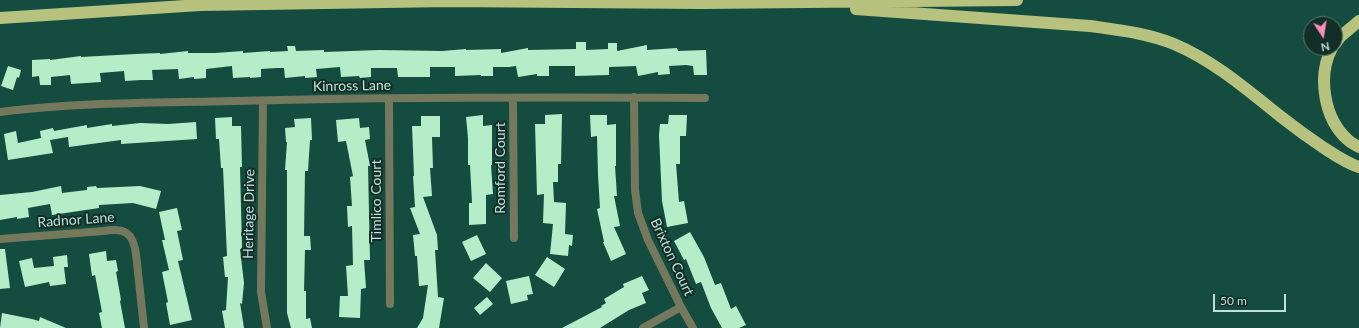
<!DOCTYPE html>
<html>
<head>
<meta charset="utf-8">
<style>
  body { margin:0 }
  #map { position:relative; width:1359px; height:328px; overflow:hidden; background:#144c40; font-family:Lato,sans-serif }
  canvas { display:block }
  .north { position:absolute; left:1303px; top:16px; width:40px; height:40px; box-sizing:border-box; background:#112e27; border:1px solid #56756d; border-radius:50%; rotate:168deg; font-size:11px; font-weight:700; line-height:16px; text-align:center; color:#bee0d6 }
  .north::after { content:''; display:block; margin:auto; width:14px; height:18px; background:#ff8ebb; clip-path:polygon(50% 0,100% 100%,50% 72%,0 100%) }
  .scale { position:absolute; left:1213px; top:294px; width:73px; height:18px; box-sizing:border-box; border:2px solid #bee0d6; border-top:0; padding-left:5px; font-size:12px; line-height:14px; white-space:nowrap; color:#bee0d6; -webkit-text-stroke:3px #112e27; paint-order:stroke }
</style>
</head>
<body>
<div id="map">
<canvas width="1359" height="328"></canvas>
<div class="north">N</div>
<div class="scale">50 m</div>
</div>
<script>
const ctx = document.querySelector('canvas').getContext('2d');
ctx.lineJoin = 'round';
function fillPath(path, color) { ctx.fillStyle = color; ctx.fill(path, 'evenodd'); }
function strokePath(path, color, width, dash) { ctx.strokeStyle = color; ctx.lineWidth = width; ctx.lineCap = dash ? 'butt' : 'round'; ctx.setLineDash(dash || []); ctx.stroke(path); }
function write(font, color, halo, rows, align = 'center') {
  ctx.font = font + ' Lato,sans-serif'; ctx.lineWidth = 4; ctx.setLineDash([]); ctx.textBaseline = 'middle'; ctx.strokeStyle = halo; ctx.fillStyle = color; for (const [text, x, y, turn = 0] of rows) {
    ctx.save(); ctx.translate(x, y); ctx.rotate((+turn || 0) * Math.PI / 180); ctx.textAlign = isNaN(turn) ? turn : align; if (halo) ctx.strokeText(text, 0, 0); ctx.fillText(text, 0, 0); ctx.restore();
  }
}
const building = new Path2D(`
  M576 42H586V50L608 49V43H617V51L647 45V50L677 48 678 51 706 50 707 75H694L693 66 686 65 669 66 670 74 658 75V72L638 76 636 66 609 67V75L575 76V66H549V76H537V74L518 77 516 66 509 67H493V76H481V75L455 76V67H430V77H398L397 68H371V77L360 78 359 76 341 77 340 67 316 69 317 77 305 78V76L285 78 284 68H277L261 69V77L250 78V77L233 78 232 66 206 69V78L194 79V77L179 79 178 69 152 70 153 80H141L125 81 124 71 100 73 101 82 71 84 70 75 51 77V85H40L39 76 32 77V60L50 59V60L81 56V57L135 54 160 53V54L188 51V53H215L243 51V53L270 51V52L288 51 287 46H295L296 51 324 50V52L379 50 442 51 466 49V50L501 49V53L528 48V50L576 49Z
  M8 66 21 70 19 78 17 77 13 90 1 86Z
  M562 114 561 164H558V182H553L554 202 566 203 565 234 573 235 572 246 569 245 568 256 550 254 553 224 543 223 544 194 537 195 535 124H545V115Z
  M483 115V126L492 125V165H491L493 194 486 195V224L469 225V203H472L470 165H468V138L466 117Z
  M590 115H607V125L616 124V166H615L617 196H614L620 226 614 227 626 254 611 261 603 242H604L597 209 600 208 598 175 597 136 591 137Z
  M669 115H687L686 136H680V164H676L679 202 684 201 688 223 667 227 662 201 659 135 660 124H668Z
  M421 116H440V137H432L433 168H430L432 196 423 197 437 235 438 250H435L438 297 444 298 439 328H417L423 318 428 285 419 286 417 256H415L413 235 420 234 410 208 415 207 413 176H414L412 126H421Z
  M232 117V126H241L242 167H240L242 249H240L244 283 242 304 240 303 244 328H225L222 311 226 310 228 277H225L223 257 227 256 223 168H221L219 139H216L215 118Z
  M311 118 312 140H310L308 171H305L304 236H310L311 250H305L304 291H306V319L310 318 312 328H291L287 313V170H285L287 142H286L285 128 295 127 294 119Z
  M359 118 360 128 369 127 370 139 365 140 370 166H368L370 260H364L366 288 361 289 360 318 339 317 340 296H348L346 266 353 265 352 226 348 227 347 206H352L350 177 353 176 346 141 338 142 336 120Z
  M196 122 197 139 121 144V140L69 147 68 137 50 140 53 153 8 160 4 134 16 131 18 143 41 138 40 131 53 128 54 131 87 125V128L112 124V126L140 123 168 124Z
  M61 186 62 193 87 190V187L96 186 97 188 140 186 161 191 156 209 133 203 99 205V208L52 215 50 204 28 208 29 217 17 219V217L0 220V195L32 192Z
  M177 208 182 230 177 231 183 260 178 261 192 320 170 325 166 303 168 302 162 272 169 270 162 240H165L159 212Z
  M690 232 704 257 715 285 721 283 731 309 736 306 746 325 739 328H722L711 308 701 282 696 284 686 259 684 260 674 241Z
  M477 235 486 254 471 261 462 242Z
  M0 249H5L10 288 0 289Z
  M106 251 107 261 116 260 118 271 116 272 121 300 120 301 125 328H102L99 313 102 312 95 275 92 276 89 254Z
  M67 255 68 267H64L66 284 50 286 49 282 25 287 19 261 32 258 34 268 54 266 53 257Z
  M547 257 565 269 554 287 535 275Z
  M486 263 502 278 490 292 473 278Z
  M529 276 533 294 527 295 528 300 511 304 506 281Z
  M642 276 649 290 642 293 646 303 629 310 600 328H562L602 307 601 306 606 303 604 299 624 287 623 284Z
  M487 297 493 304 480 315 474 308Z
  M2 313 32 319 39 321 40 317 66 328H0Z`);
const street = new Path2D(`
  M634 97 635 190 638 213 648 240 681 307 693 328
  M513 98 514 238
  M389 99 390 304
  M263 101 261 292 267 328
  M0 112C77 102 156 103 234 101 391 97 548 97 705 98
  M0 239 104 231C125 227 133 233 136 254L144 328
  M643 328 681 307`);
const highway = new Path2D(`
  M856 9 1090 26C1118 30 1147 33 1174 44 1214 61 1246 89 1280 116 1294 127 1309 138 1324 148 1335 155 1346 163 1359 167
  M0 18 200 5 448 1 701 3 1017 0
  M1335 44 1340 37 1359 21
  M1332 48C1317 76 1324 119 1348 140 1351 143 1356 145 1359 147`);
const streetNames = [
  ["Kinross Lane",352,86,-1],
  ["Romford Court",500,168,-90],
  ["Timlico Court",376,201,-90],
  ["Heritage Drive",249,214,-89],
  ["Radnor Lane",76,220,-4],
  ["Brixton Court",672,257,65]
];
fillPath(building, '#b6edc9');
strokePath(street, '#74785d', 8);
strokePath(highway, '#b8c27f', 12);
write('14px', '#bee0d6', '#112e27', streetNames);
</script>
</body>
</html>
